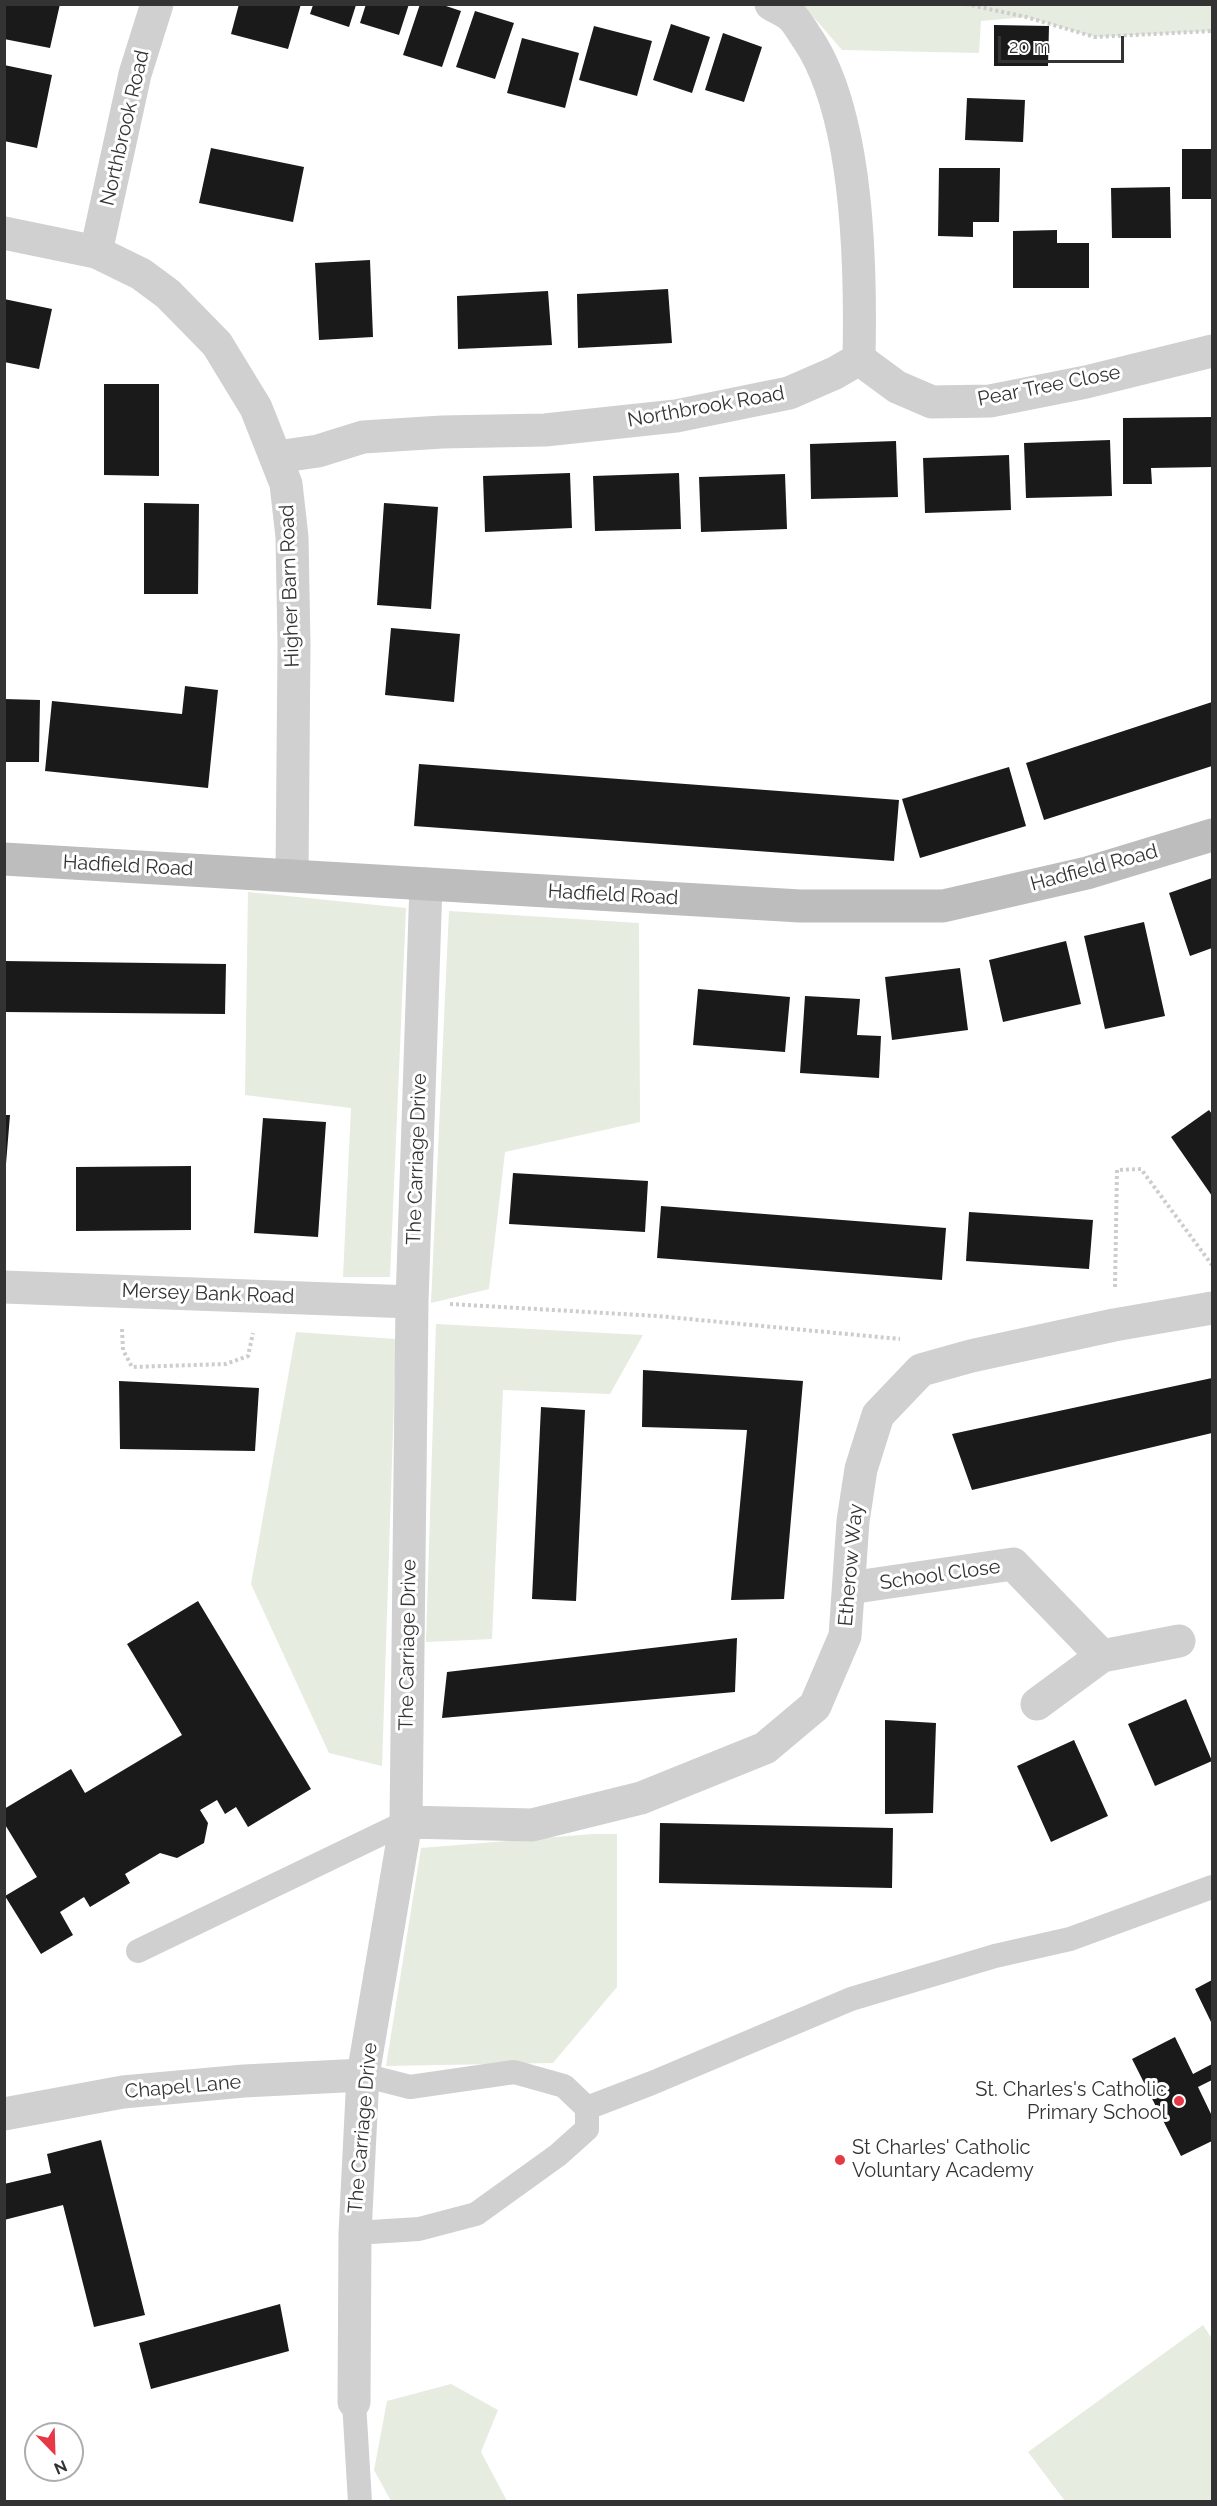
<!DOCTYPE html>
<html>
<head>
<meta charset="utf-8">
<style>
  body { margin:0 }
  #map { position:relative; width:1217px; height:2506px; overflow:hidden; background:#fff; font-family:Raleway,sans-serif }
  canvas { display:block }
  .frame { position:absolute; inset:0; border:6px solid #333; pointer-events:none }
  .north { position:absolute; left:24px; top:2422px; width:60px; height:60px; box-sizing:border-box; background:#fff; border:2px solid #adadad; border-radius:50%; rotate:157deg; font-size:16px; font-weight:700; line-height:24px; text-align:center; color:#333 }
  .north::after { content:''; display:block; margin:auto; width:21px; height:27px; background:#e63946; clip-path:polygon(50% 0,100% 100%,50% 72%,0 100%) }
  .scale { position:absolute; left:998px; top:36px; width:126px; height:27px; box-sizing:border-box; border:3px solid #333; border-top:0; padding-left:8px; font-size:18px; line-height:21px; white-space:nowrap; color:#333; -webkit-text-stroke:4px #fff; paint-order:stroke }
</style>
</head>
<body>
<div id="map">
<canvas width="1217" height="2506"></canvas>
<div class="frame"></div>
<div class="north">N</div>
<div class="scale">20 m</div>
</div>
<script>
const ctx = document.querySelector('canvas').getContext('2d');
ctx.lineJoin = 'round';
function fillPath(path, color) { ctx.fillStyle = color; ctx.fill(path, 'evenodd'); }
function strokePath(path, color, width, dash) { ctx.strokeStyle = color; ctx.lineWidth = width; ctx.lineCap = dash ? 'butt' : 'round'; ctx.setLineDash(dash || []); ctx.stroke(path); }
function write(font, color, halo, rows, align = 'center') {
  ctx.font = font + ' Raleway,sans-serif'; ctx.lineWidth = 6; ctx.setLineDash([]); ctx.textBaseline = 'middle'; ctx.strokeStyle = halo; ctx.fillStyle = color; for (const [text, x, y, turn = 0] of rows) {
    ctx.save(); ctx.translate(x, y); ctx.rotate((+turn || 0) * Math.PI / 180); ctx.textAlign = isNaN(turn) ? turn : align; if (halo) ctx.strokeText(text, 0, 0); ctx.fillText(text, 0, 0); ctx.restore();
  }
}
const green = new Path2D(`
  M803 5H1212V31L1095 37 1026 17 981 21 979 53 842 50Z
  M248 892 406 908 390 1277H343L351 1108 245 1095Z
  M449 911 639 923 640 1122 505 1152 489 1289 431 1303Z
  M436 1324 643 1335 610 1394 503 1390 492 1639 426 1642Z
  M296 1332 396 1339 382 1766 329 1753 251 1584Z
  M593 1834H617V1987L553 2063 386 2066 421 1848Z
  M1203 2325 1212 2339V2501H1065L1028 2452Z
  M451 2384 498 2410 481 2452 507 2501H391L374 2470 387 2401Z`);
const building = new Path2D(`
  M4 4H60L50 48 4 39Z
  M239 4H301L288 49 231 34Z
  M366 4H409L399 35 360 23Z
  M420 4H440L461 11 442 67 403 55Z
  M313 5H356L349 27 310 14Z
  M475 11 514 23 495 79 456 67Z
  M671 24 710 37 692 93 653 80Z
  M994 25 1049 26 1048 66H994Z
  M594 26 652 41 637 96 579 80Z
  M723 33 762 47 744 102 705 90Z
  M522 38 579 53 565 108 507 93Z
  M4 65 52 75 37 148 4 141Z
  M967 98 1025 100 1023 142 965 140Z
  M211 148 304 167 293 222 199 203Z
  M1182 149H1212V199H1182Z
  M939 168H1000L999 222H973V237L938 236Z
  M1170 187 1171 238H1112L1111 188Z
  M1057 230V243H1089V288H1013V231Z
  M370 260 373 337 319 340 315 263Z
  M668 289 672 343 578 348 577 294Z
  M548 291 552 345 458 349 457 296Z
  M4 299 52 309 39 369 4 362Z
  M104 384H159V476L104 475Z
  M1212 417V467L1151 468 1152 484H1123V418Z
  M1110 440 1112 496 1026 498 1024 443Z
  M896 441 898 497 811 499 810 444Z
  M1009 455 1011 510 925 513 923 458Z
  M570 473 572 528 485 532 483 476Z
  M679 473 681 529 595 531 593 476Z
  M785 474 787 529 701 532 699 477Z
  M144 503 199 504 198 594H144Z
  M384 503 438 507 431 609 377 605Z
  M391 628 460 634 454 702 385 695Z
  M185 686 218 690 208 788 45 771 52 701 182 714Z
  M4 699 40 700 39 762H4Z
  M1212 702V766L1044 820 1026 763Z
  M419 764 899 800 894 861 414 826Z
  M1009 767 1026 826 920 858 902 799Z
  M1212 878V948L1190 956 1169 893Z
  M1144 922 1165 1016 1105 1029 1084 936Z
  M1066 941 1081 1004 1003 1022 989 960Z
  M4 961 226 964 225 1014 4 1012Z
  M960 968 968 1030 892 1040 885 977Z
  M698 989 790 997 785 1052 693 1045Z
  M805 996 860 999 857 1035 881 1036 879 1078 800 1073Z
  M1209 1110 1212 1114V1196L1171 1137Z
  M4 1115H10L6 1164H4Z
  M263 1118 326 1122 318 1237 254 1233Z
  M191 1166V1230L76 1231V1167Z
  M513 1173 648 1181 645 1232 509 1224Z
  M661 1206 946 1228 942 1280 657 1258Z
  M969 1212 1093 1220 1089 1269 966 1261Z
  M643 1370 803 1381 784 1599 731 1600 747 1430 642 1427Z
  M1212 1378V1433L972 1490 952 1434Z
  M119 1381 259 1388 255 1451 120 1449Z
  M541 1407 585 1410 576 1601 532 1599Z
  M198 1601 311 1789 248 1827 236 1807 225 1814 217 1800 200 1810 208 1823 204 1843 177 1858 160 1853 125 1874 130 1883 90 1907 84 1897 60 1912 73 1935 41 1954 5 1896 37 1877 4 1823V1809L71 1769 85 1793 182 1735 127 1644Z
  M737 1638 735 1692 442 1718 447 1672Z
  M1186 1699 1212 1761 1155 1786 1128 1724Z
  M885 1720 936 1723 933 1813 885 1814Z
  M1074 1740 1108 1816 1051 1842 1017 1766Z
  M660 1823 893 1828 892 1888 659 1883Z
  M1212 1980V2024L1195 1989Z
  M1175 2037 1193 2074 1212 2064V2080L1198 2087 1212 2116V2141L1181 2156 1132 2059Z
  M101 2140 145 2315 94 2327 63 2205 4 2220V2184L51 2173 47 2154Z
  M280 2304 289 2351 151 2389 139 2343Z`);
const path = new Path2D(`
  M966 4 1026 17 1095 37 1212 31
  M1115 1287 1117 1170 1141 1169 1212 1265
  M450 1304 657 1316 900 1339
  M122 1329 123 1350 132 1367 226 1364 248 1356 253 1333`);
const lane = new Path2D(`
  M138 1951 406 1822
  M587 2108 652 2083 851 1999 995 1956 1070 1939 1212 1887
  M355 2233 419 2229 476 2214 558 2155 587 2129V2108L564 2086 514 2072 410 2087 363 2075
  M354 2402 360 2502`);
const street = new Path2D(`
  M4 233 96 252 141 274 168 294 217 344 256 408 286 484 292 537 294 645 292 875
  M96 252 135 74 157 4
  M859 359 897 387 932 402 990 401 1086 382 1212 351
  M277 457 318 451 363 437 442 432 545 430 676 416 789 393 835 373 859 359C861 267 859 114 807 38 802 31 797 21 791 16 785 11 777 8 771 4
  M4 1287 412 1302
  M849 1588 1013 1564 1102 1656
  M1037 1704 1102 1656 1179 1641
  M406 1822 532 1825 641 1798 765 1748 815 1706 845 1636 853 1521 861 1469 878 1415 921 1370 971 1356 1114 1325 1212 1308
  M4 2114 123 2092 244 2081 363 2075
  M354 2402 355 2233 363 2075 406 1822 412 1302 426 884`);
const secondary = new Path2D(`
  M4 859 800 906H943L1087 873 1212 835`);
const markers = [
  [1179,2101,6,"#e63946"],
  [840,2160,6,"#e63946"]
];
const streetNames = [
  ["Northbrook Road",125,128,-77],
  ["Pear Tree Close",1049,386,-11],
  ["Northbrook Road",706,407,-10],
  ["Higher Barn Road",290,586,-92],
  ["Hadfield Road",128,866,3],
  ["Hadfield Road",1094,868,-15],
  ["Hadfield Road",613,895,3],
  ["The Carriage Drive",417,1159,-88],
  ["Mersey Bank Road",208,1294,2],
  ["Etherow Way",851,1565,-85],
  ["School Close",940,1575,-8],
  ["The Carriage Drive",408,1645,-89],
  ["Chapel Lane",183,2087,-5],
  ["The Carriage Drive",363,2128,-85]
];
const poiNames = [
  ["St. Charles's Catholic",1167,2090],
  ["Primary School",1167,2113],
  ["St Charles' Catholic",852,2148,"left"],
  ["Voluntary Academy",852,2171,"left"]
];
fillPath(green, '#e6ecdf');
fillPath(building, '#1a1a1a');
strokePath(path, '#cdcdcd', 4, [3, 3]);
strokePath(lane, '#d0d0d0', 24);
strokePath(street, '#d0d0d0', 33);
strokePath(secondary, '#bdbdbd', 33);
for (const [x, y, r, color] of markers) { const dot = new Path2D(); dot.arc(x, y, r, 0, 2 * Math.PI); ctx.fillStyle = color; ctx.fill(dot); strokePath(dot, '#fff', 2); }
write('20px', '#333', '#fff', streetNames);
write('20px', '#333', '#fff', poiNames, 'right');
</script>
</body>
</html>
